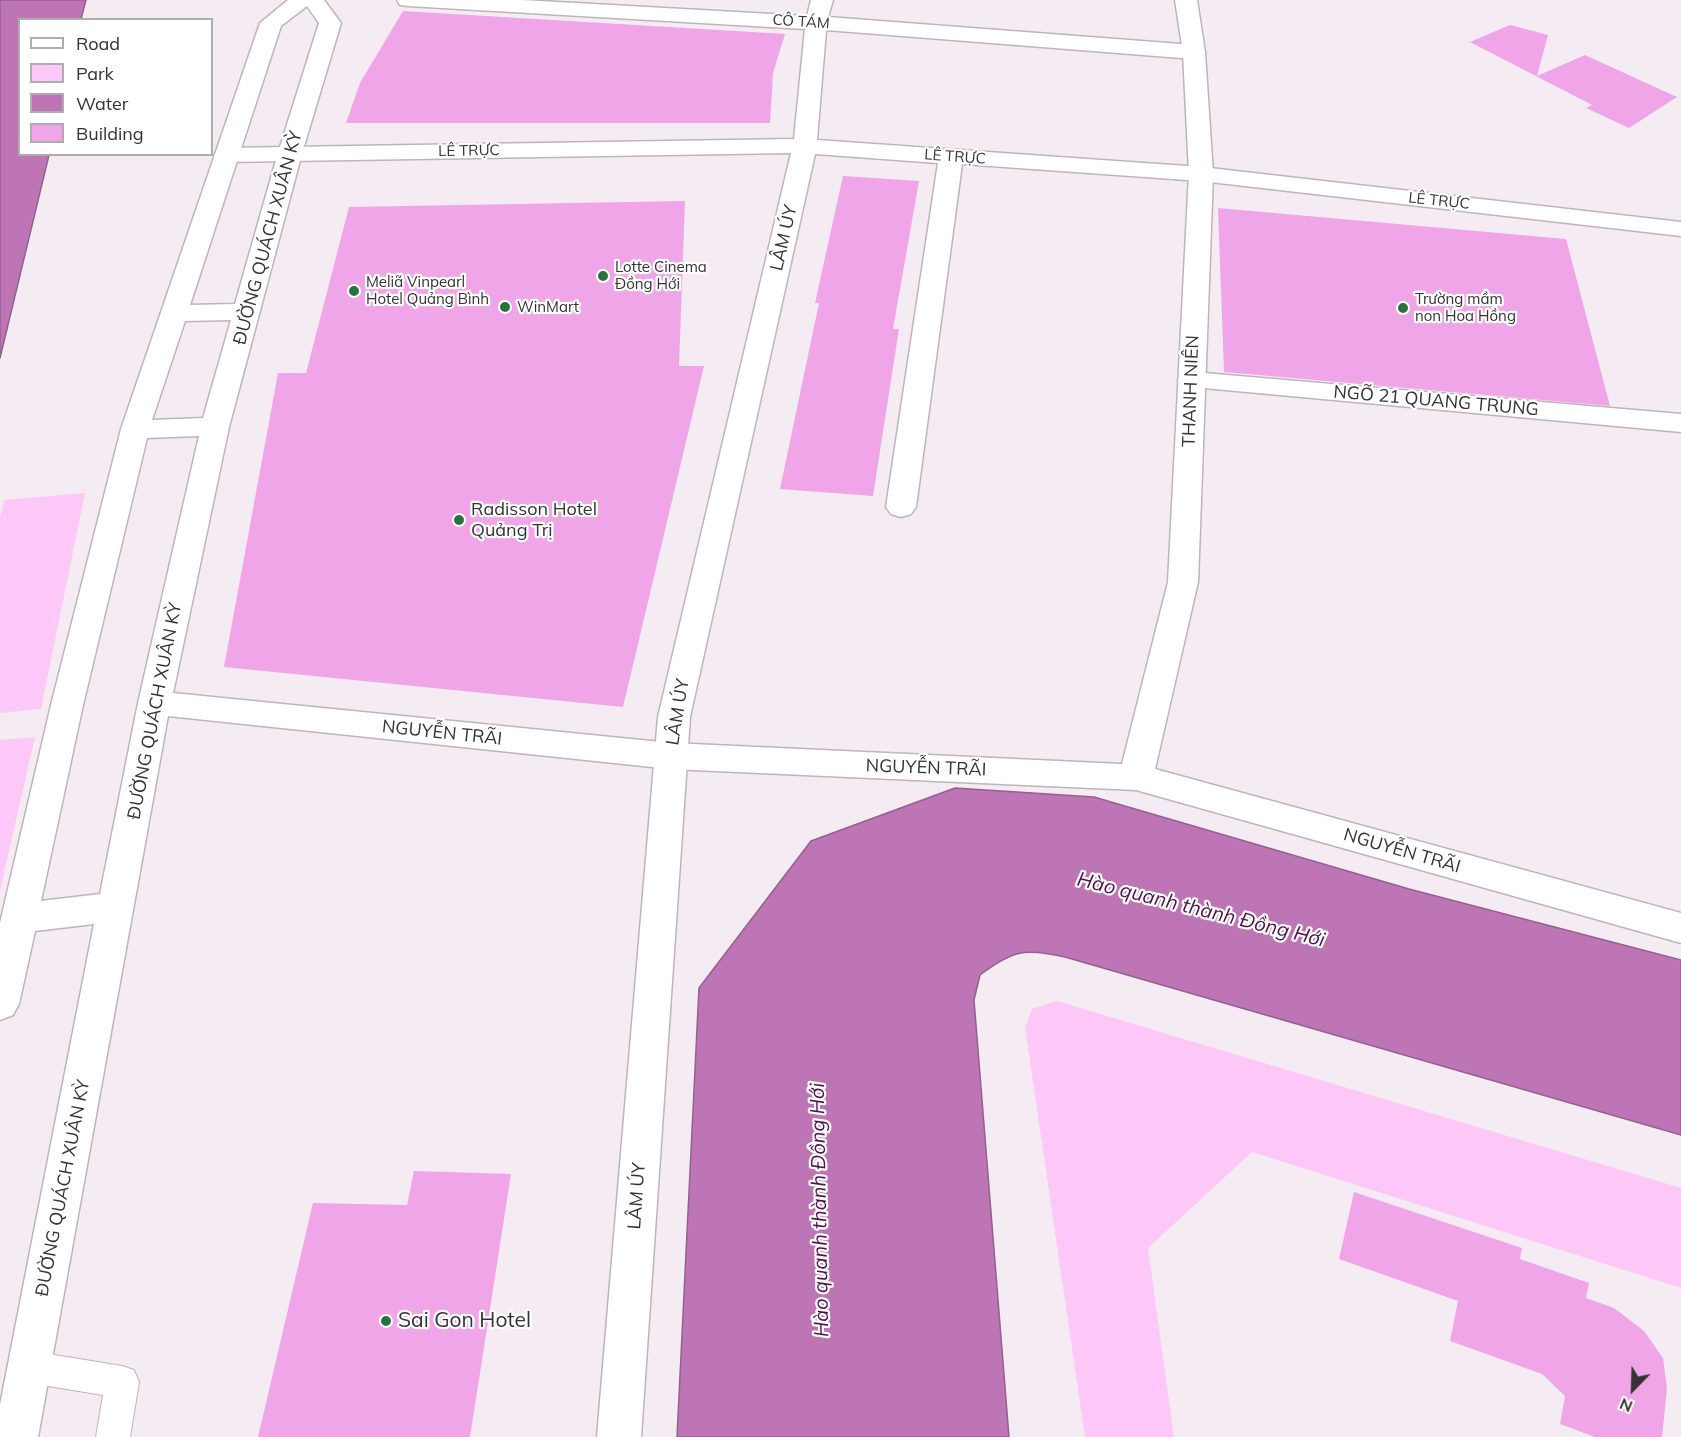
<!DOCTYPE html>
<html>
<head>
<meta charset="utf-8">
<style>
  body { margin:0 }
  #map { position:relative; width:1681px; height:1437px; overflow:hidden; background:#f5ebf3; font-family:Mulish,sans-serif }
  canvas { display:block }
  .legend { position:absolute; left:18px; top:18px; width:195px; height:138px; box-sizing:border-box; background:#fff; border:2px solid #aeadae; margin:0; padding:8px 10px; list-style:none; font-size:18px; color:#353135 }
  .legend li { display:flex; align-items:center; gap:12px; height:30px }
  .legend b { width:30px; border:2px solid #aeadae }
  .north { position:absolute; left:1603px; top:1359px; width:60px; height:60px; -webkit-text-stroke:4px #fff; paint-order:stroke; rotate:203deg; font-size:16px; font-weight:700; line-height:24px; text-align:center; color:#353135 }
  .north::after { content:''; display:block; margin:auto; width:21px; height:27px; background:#353135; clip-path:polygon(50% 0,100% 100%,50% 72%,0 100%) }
</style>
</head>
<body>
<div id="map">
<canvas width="1681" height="1437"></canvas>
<ul class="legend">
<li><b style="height:8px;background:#fff"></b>Road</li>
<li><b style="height:16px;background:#fdc7f7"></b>Park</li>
<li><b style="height:16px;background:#bd75b6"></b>Water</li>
<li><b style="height:16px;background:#f0a5e8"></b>Building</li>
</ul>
<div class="north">N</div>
</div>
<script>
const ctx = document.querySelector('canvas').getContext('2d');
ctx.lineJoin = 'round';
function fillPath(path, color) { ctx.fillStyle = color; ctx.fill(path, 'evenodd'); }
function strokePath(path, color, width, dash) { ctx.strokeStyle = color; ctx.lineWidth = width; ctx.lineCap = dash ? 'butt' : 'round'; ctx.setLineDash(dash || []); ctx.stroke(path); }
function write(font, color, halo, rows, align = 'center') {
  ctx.font = font + ' Mulish,sans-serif'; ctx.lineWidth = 4.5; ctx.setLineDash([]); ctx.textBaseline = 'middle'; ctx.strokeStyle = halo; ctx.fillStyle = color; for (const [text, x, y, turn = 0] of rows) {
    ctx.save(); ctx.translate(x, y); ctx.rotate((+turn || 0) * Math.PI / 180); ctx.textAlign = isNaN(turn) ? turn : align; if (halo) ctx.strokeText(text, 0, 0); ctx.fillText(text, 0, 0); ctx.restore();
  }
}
const green = new Path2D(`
  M85 493 41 709 0 713V518L4 500Z
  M35 737 0 890V740Z
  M1057 1001 1681 1188V1288L1252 1152 1148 1248 1174 1437H1085L1025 1027 1032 1009Z`);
const water = new Path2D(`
  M0 0H86L81 19 20 20V154L49 155 0 358Z
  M955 788 1094 797 1409 889 1681 960V1135L1065 957C1025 948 1013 950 980 975L974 1000 1009 1437H677L699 988 811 841Z`);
const building = new Path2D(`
  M403 11 785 34 773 73 770 123H346L360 83Z
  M1510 25 1548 35 1537 76 1585 55 1677 97 1629 128 1586 108 1592 105 1470 42Z
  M843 176 919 181 893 329H899L873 496 780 489 819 303H815Z
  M685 201 679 366H704L623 707 224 667 278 373H306L349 207Z
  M1218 208 1566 239 1610 406 1224 372Z
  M414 1171 511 1174 470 1437H258L313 1203 407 1205Z
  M1354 1192 1522 1248 1520 1259 1589 1283 1586 1298 1614 1308 1644 1331 1663 1358 1667 1388 1662 1437H1595L1560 1424 1565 1396 1542 1374 1450 1341 1458 1301 1339 1259Z`);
const lane = new Path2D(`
  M30 1351 122 1366 134 1370 139 1382 130 1437H96L103 1395 30 1383 18 1379 13 1367 18 1355Z`);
const street = new Path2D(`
  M397 0H522L807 16 811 0H833L828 17 1194 45 1202 47 1205 52 1202 57 1194 59 826 30 817 140 1201 167 1681 222V236L1201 181 962 164 916 507 911 514 901 517 891 514 886 507 938 163 815 154 690 717 641 1437H597L658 717 791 153 226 162 218 160 214 155 218 150 226 148 794 139 805 29 408 6 400 5Z
  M1192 372 1681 414V432L1182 386 1178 380 1182 374Z`);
const secondary = new Path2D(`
  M288 0H324L341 23 302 153 229 427 173 693 671 743 1122 764 1168 582 1189 174 1183 52 1175 0H1197L1205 52 1213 174 1198 582 1155 769 1681 913V943L1136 790 671 769 168 716 38 1437H0V1405L94 924 35 931 19 1004 13 1015 0 1020V923L51 705 121 429 260 23ZM307 6 319 23 278 153 235 304 190 305 281 26ZM231 320 203 418 152 420 185 321ZM199 436 138 703 100 894 41 901 83 705 147 438Z`);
const markers = [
  [603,276,6,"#29723f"],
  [354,291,6,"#29723f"],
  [505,307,6,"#29723f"],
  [1403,308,6,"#29723f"],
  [459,520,6,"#29723f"],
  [386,1321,6,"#29723f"]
];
const farStreetnames = [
  ["CÔ TÁM",801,22,4],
  ["LÊ TRỰC",469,151,-1],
  ["LÊ TRỰC",955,157,4],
  ["LÊ TRỰC",1439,201,6]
];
const farPoinames = [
  ["Lotte Cinema",615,267],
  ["Đồng Hới",615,284],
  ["Meliã Vinpearl",366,282],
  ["Hotel Quảng Bình",366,299],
  ["Trường mầm",1415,299],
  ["non Hoa Hồng",1415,316],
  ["WinMart",517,307]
];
const streetNames = [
  ["ĐƯỜNG QUÁCH XUÂN KỲ",268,238,-75],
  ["LÂM ÚY",784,238,-77],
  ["THANH NIÊN",1191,391,-88],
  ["NGÕ 21 QUANG TRUNG",1436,401,5],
  ["ĐƯỜNG QUÁCH XUÂN KỲ",155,711,-79],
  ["LÂM ÚY",678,712,-81],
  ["NGUYỄN TRÃI",442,733,6],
  ["NGUYỄN TRÃI",926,768,2],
  ["NGUYỄN TRÃI",1402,851,16],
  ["ĐƯỜNG QUÁCH XUÂN KỲ",63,1188,-79],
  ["LÂM ÚY",637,1196,-86]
];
const poiNames = [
  ["Radisson Hotel",471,510],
  ["Quảng Trị",471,531]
];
const waterNames = [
  ["Hào quanh thành Đồng Hới",1201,910,14],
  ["Hào quanh thành Đồng Hới",820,1210,-91]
];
const nearPoinames = [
  ["Sai Gon Hotel",398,1321]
];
fillPath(green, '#fdc7f7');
fillPath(water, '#bd75b6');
strokePath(water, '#94618f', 1.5);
fillPath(building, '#f0a5e8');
strokePath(lane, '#beb4bd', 2);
strokePath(street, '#beb4bd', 3);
strokePath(secondary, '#beb4bd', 3);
fillPath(lane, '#fff');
fillPath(street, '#fff');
fillPath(secondary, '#fff');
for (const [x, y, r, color] of markers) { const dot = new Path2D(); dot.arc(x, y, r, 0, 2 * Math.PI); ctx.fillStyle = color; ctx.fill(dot); strokePath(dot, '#fff', 2); }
write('15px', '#353135', '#fff', farStreetnames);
write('15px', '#353135', '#fff', farPoinames, 'left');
write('18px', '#353135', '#fff', streetNames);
write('18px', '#353135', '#fff', poiNames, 'left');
write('italic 20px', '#500f4d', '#fff', waterNames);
write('21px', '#353135', '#fff', nearPoinames, 'left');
</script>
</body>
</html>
